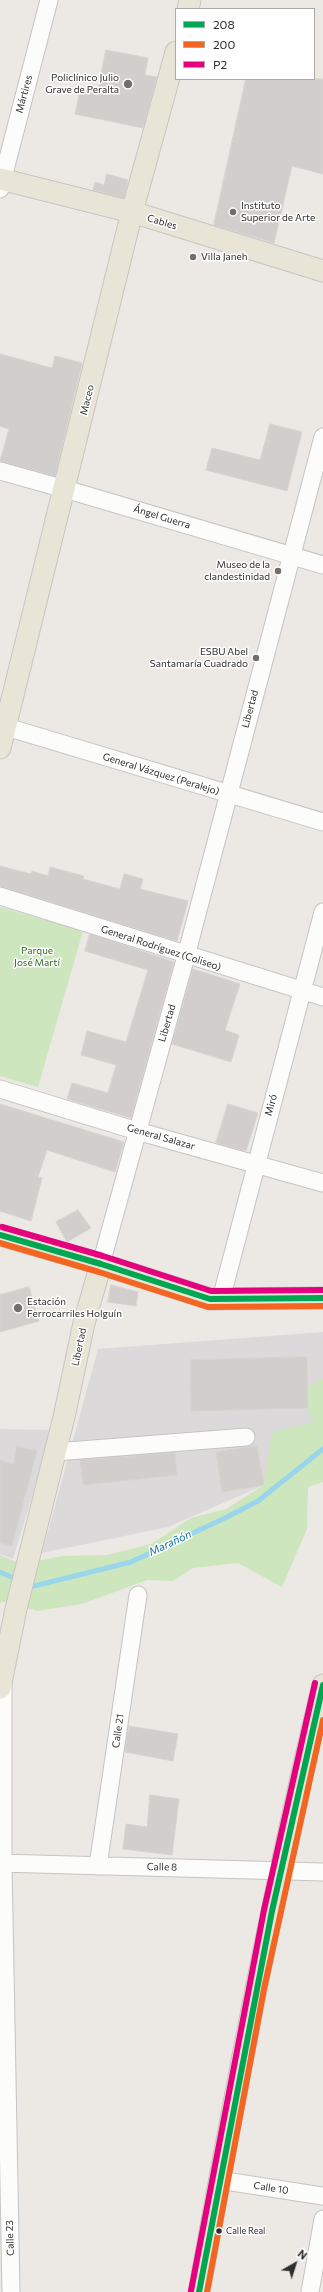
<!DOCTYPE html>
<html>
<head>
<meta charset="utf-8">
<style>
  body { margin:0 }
  #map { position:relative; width:323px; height:2292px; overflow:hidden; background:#ece8e4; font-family:Commissioner,sans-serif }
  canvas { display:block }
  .legend { position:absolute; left:175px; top:8px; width:140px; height:72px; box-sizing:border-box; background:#fff; border:1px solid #ababab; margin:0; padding:5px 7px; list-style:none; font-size:12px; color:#2e2e2e }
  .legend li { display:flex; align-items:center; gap:8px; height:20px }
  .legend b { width:20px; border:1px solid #ababab }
  .north { position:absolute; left:275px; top:2244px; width:40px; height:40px; -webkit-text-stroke:3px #fff; paint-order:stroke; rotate:39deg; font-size:11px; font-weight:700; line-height:16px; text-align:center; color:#2e2e2e }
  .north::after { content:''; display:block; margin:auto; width:14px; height:18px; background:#2e2e2e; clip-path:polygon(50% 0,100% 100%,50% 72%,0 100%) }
</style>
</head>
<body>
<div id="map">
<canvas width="323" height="2292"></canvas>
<ul class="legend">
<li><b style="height:5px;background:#00a651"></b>208</li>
<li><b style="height:5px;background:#f26522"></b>200</li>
<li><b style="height:5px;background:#e5007d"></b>P2</li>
</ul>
<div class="north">N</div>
</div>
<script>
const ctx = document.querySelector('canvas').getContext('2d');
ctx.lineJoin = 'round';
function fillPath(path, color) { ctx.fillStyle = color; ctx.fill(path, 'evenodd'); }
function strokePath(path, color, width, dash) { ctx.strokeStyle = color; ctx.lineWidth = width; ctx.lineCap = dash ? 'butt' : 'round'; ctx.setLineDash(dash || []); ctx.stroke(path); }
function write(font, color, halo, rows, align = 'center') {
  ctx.font = font + ' Commissioner,sans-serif'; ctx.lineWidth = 3; ctx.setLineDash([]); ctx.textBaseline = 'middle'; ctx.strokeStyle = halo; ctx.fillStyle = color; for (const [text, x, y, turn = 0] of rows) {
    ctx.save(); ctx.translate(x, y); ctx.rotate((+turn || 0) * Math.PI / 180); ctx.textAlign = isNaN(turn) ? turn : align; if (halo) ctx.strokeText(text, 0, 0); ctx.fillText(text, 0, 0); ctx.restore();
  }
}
const industrial = new Path2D(`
  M323 1332V1437L264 1485 168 1527 42 1553 98 1349Z
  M0 1429 52 1430 13 1559 0 1554Z`);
const green = new Path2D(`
  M0 907 83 931 38 1087 0 1076Z
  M323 1379V1482L308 1487 307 1529 282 1587 238 1563 193 1568 173 1581 147 1580 82 1604 37 1611 7 1601 0 1603V1555L20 1564 62 1556 107 1555 151 1544 191 1518 226 1509 264 1485 272 1432 313 1423 308 1408V1387Z`);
const stream = new Path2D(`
  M0 1572 18 1580
  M27 1583 34 1586 131 1562 223 1519 258 1501 323 1449`);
const building = new Path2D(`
  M106 50 148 58 145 75 157 77 143 128 75 114 80 91 97 94Z
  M246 79H323V174L292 166 274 243 214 225Z
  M107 174 128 180 124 198 93 190 95 182 104 185Z
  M0 354 52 368 55 356 82 363 55 476 0 461 9 429 0 426Z
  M270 424 302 432 287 491 206 470 212 448 260 460Z
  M0 866 31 874 32 871 48 876 50 867 84 876 83 879 120 889 124 874 143 879 140 889 188 901 177 941 0 886Z
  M90 934 174 962 131 1118 67 1099 72 1083 108 1093 116 1065 81 1055 87 1031 126 1042 148 970 85 951Z
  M193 969 240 984 225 1030 239 1035 231 1062 172 1044Z
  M0 1104 124 1142 115 1172 47 1150 38 1177 42 1178 31 1221 0 1211Z
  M228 1104 258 1113 246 1151 216 1143Z
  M78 1210 91 1228 67 1242 56 1222Z
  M111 1285 138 1292 136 1306 108 1302Z
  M29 1287 39 1321 0 1332V1295Z
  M307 1357 308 1408 191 1411 190 1360Z
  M17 1446 37 1451 12 1546 0 1543V1460L13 1464Z
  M257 1446 264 1485 222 1492 216 1452Z
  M175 1453 177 1475 83 1485 80 1460Z
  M129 1726 178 1734 173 1761 125 1752Z
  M150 1795 179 1799 172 1855 123 1849 126 1824 147 1827Z`);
const minor = new Path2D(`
  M0 189 49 0
  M0 471 65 489 323 565
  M0 725 323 822
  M0 896 323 997
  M0 1089 137 1131 323 1183
  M101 1264 186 956 323 437
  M221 1299 323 912
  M55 1452 246 1437
  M3 1680V1863L11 2292
  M0 1863 323 1872
  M98 1866 138 1595
  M219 2180 323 2196
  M310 2292 323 2219`);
const major = new Path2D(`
  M188 9 190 0
  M0 179 132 212 323 271
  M0 748 132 212 176 52
  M0 1235 101 1264 210 1299 323 1298
  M0 1688 16 1609 64 1417 84 1323 101 1264
  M199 2292C236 2089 274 1885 323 1685`);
const bus1 = new Path2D(`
  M0 1235 101 1264 210 1299 323 1298
  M199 2292 272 1911 323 1685`);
const bus2 = new Path2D(`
  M0 1243 99 1272 208 1307 323 1306
  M207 2292 264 1989 323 1720`);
const bus3 = new Path2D(`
  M2 1227 103 1256 211 1291 323 1290
  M191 2291 264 1910 315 1683`);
const markers = [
  [128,84,5,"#706f6e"],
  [233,212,4,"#706f6e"],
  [193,257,4,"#706f6e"],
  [278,571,4,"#706f6e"],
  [256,658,4,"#706f6e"],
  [18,1308,5,"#706f6e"],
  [219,2231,3.5,"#2e2e2e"]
];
const busNames = [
  ["Calle Real",226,2231]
];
const poiNames = [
  ["Policlínico Julio",119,78],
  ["Grave de Peralta",119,90],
  ["Instituto",241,206,"left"],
  ["Superior de Arte",241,218,"left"],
  ["Villa Janeh",201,257,"left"],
  ["Museo de la",270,565],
  ["clandestinidad",270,577],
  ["ESBU Abel",248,652],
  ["Santamaría Cuadrado",248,664],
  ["Estación",27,1302,"left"],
  ["Ferrocarriles Holguín",27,1314,"left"]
];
const streetNames = [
  ["Mártires",24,94,-75],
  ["Cables",162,222,17],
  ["Maceo",87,400,-76],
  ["Ángel Guerra",162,517,17],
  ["Libertad",250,709,-75],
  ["General Vázquez (Peralejo)",161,774,17],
  ["General Rodríguez (Coliseo)",161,948,18],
  ["Libertad",167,1023,-74],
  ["Miró",271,1105,-75],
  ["General Salazar",161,1137,16],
  ["Libertad",79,1347,-78],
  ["Calle 21",118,1731,-82],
  ["Calle 8",162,1867,1],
  ["Calle 10",271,2188,9],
  ["Calle 23",10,2238,-92]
];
const parkNames = [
  ["Parque",37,951],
  ["José Martí",37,963]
];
const waterNames = [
  ["Marañón",170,1543,-25]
];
fillPath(industrial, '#dcd9db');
fillPath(green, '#cee6be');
strokePath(stream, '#99d6ec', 5);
fillPath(building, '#d1cecb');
strokePath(building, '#d7d4d0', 1);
strokePath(minor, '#c5c4c5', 19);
strokePath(major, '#c6c5c4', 23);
strokePath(minor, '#fcfcfb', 17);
strokePath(major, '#e8e4d6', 21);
strokePath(bus1, '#00a651', 6);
strokePath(bus2, '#f26522', 6);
strokePath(bus3, '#e5007d', 6);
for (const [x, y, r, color] of markers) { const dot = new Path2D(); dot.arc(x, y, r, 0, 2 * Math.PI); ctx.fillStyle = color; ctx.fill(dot); strokePath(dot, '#fff', 1.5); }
write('9px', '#2e2e2e', '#fff', busNames, 'left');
write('10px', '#2e2e2e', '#fff', poiNames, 'right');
write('10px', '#2e2e2e', '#fff', streetNames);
write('10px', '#2c6e1b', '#fff', parkNames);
write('italic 11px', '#0d6fa3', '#fff', waterNames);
</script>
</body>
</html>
